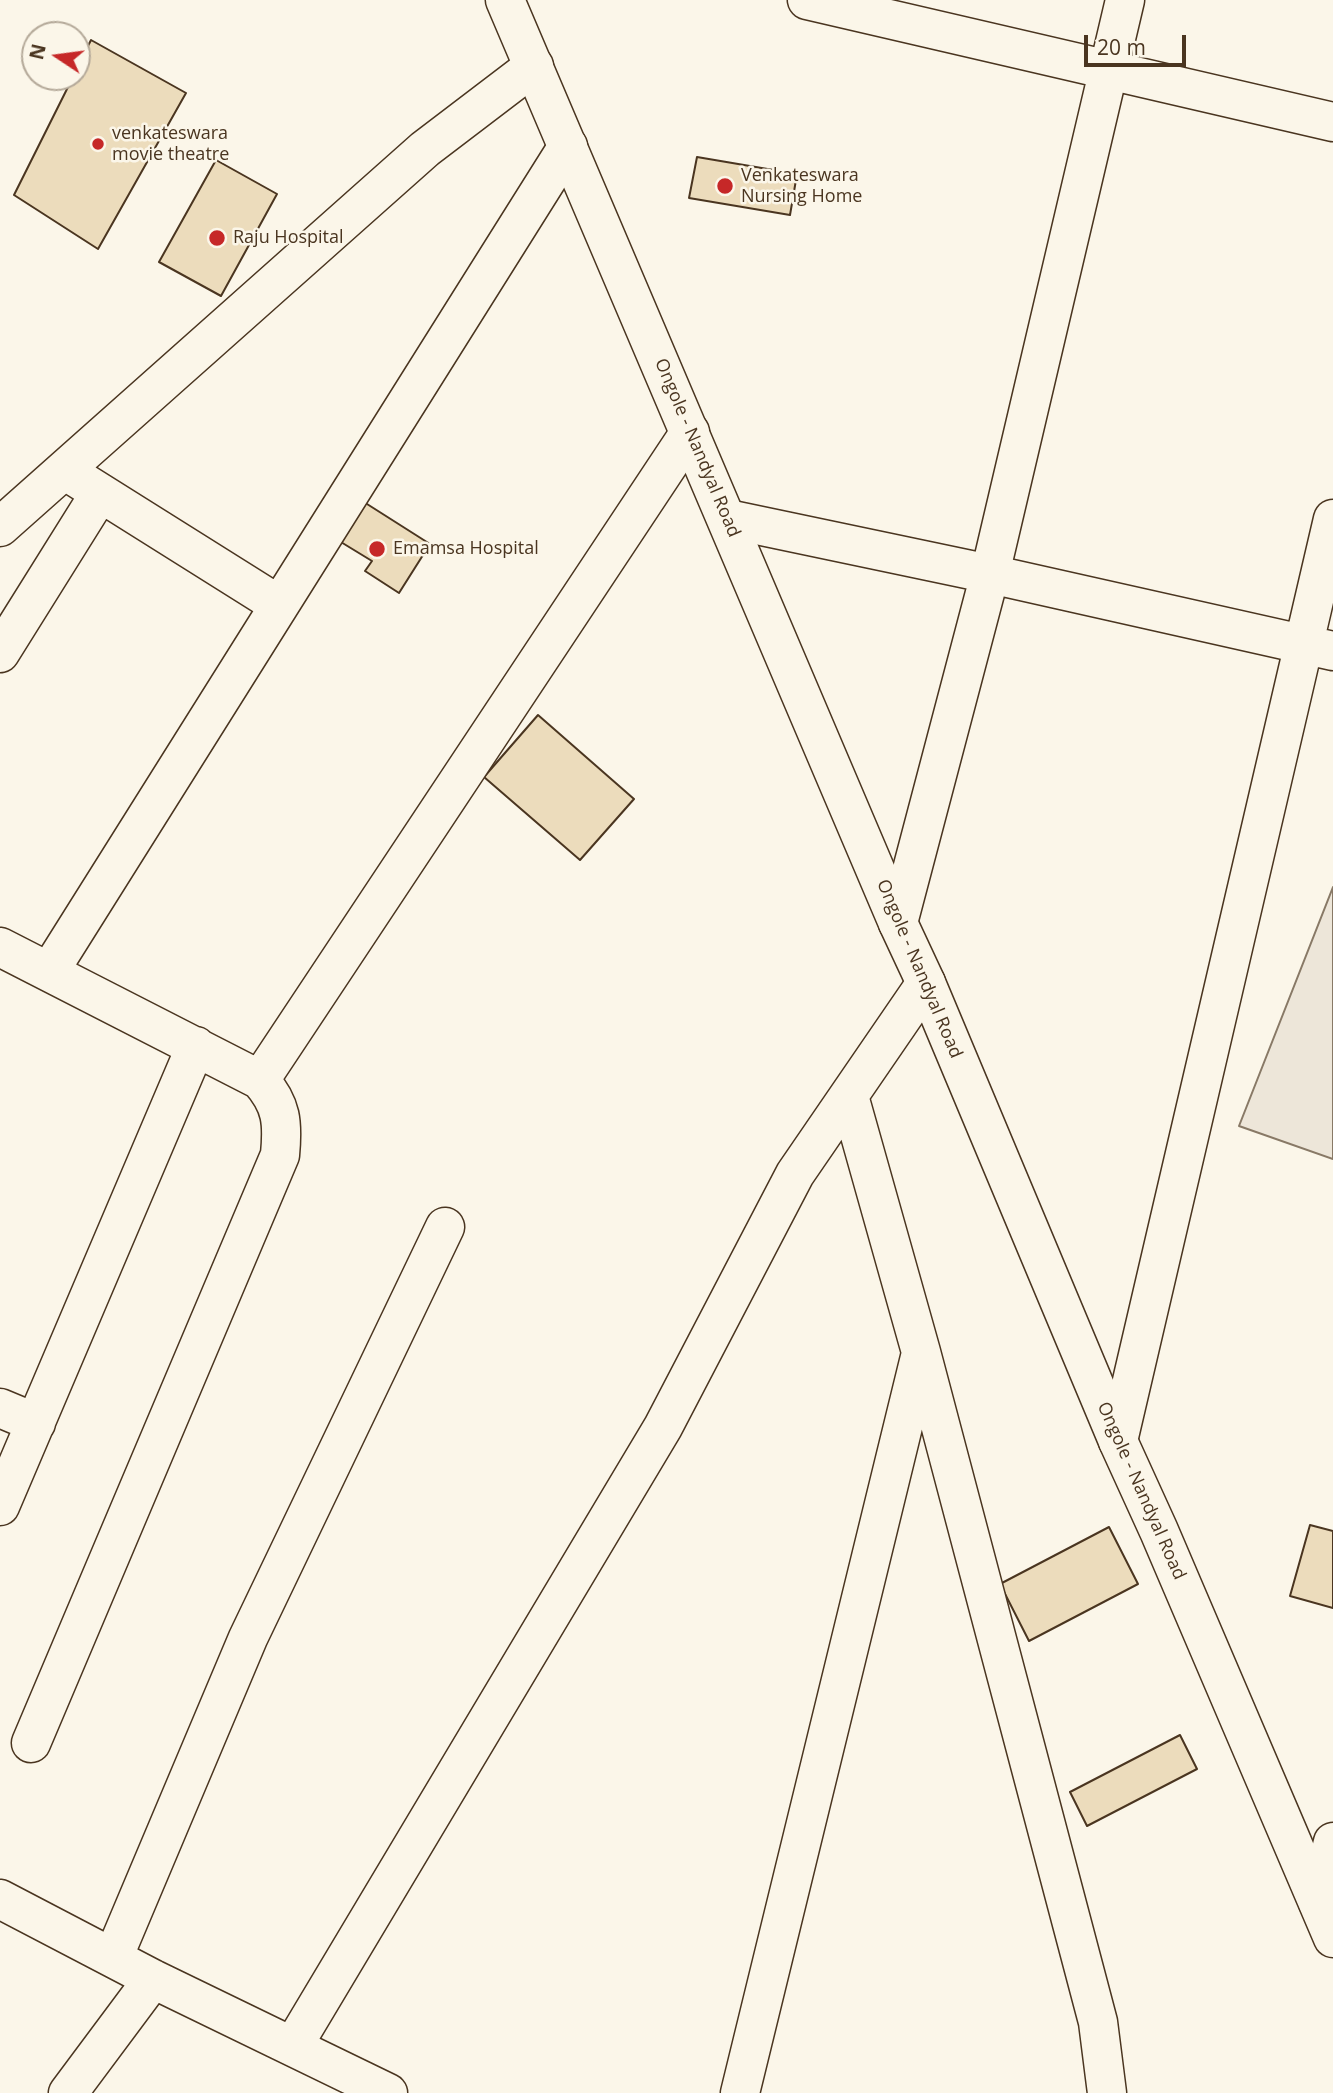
<!DOCTYPE html>
<html>
<head>
<meta charset="utf-8">
<style>
  body { margin:0 }
  #map { position:relative; width:1333px; height:2093px; overflow:hidden; background:#fbf6e9; font-family:"Open Sans",sans-serif }
  canvas { display:block }
  .north { position:absolute; left:21px; top:21px; width:70px; height:70px; box-sizing:border-box; background:#fbf6e9; border:2px solid #b4a999; border-radius:50%; rotate:283deg; font-size:19px; font-weight:700; line-height:28px; text-align:center; color:#4a3520 }
  .north::after { content:''; display:block; margin:auto; width:24px; height:32px; background:#c62828; clip-path:polygon(50% 0,100% 100%,50% 72%,0 100%) }
  .scale { position:absolute; left:1084px; top:35px; width:102px; height:32px; box-sizing:border-box; border:4px solid #4a3520; border-top:0; padding-left:9px; font-size:21px; line-height:24px; white-space:nowrap; color:#4a3520; -webkit-text-stroke:5px #fbf6e9; paint-order:stroke }
</style>
</head>
<body>
<div id="map">
<canvas width="1333" height="2093"></canvas>
<div class="north">N</div>
<div class="scale">20 m</div>
</div>
<script>
const ctx = document.querySelector('canvas').getContext('2d');
ctx.lineJoin = 'round';
function fillPath(path, color) { ctx.fillStyle = color; ctx.fill(path, 'evenodd'); }
function strokePath(path, color, width, dash) { ctx.strokeStyle = color; ctx.lineWidth = width; ctx.lineCap = dash ? 'butt' : 'round'; ctx.setLineDash(dash || []); ctx.stroke(path); }
function write(font, color, halo, rows, align = 'center') {
  ctx.font = font + ' "Open Sans",sans-serif'; ctx.lineWidth = 5; ctx.setLineDash([]); ctx.textBaseline = 'middle'; ctx.strokeStyle = halo; ctx.fillStyle = color; for (const [text, x, y, turn = 0] of rows) {
    ctx.save(); ctx.translate(x, y); ctx.rotate((+turn || 0) * Math.PI / 180); ctx.textAlign = isNaN(turn) ? turn : align; if (halo) ctx.strokeText(text, 0, 0); ctx.fillText(text, 0, 0); ctx.restore();
  }
}
const green = new Path2D(`
  M1333 887V1159L1239 1126Z`);
const building = new Path2D(`
  M91 40 186 93 98 249 14 195 73 77H77V68Z
  M697 157 797 174 790 215 689 198Z
  M216 160 277 194 221 296 159 262Z
  M356 497 430 544 399 593 365 571 372 561 331 536Z
  M538 715 634 799 580 860 484 777Z
  M1310 1525 1333 1531V1608L1290 1596Z
  M1109 1527 1138 1584 1029 1641 1000 1584Z
  M1180 1735 1197 1769 1087 1826 1070 1792Z`);
const minor = new Path2D(`
  M807 0 1333 122
  M64 470 279 605
  M728 519 990 574 1333 651
  M0 527 425 149 534 66
  M0 653 100 493
  M898 923 990 574 1125 0
  M0 947 260 1080 690 432
  M49 972 568 146
  M849 1096 921 1352 1098 2022 1107 2093
  M0 1408 36 1423
  M1118 1441 1333 519
  M0 1506 196 1046
  M31 1743 280 1155C283 1123 282 1105 260 1080
  M0 1899 153 1979 388 2093
  M1318 1902 1333 1842
  M113 1958 248 1638 445 1227
  M293 2046 663 1427 795 1174 926 983
  M68 2093 153 1979
  M740 2093 920 1357`);
const major = new Path2D(`
  M505 0 898 923 926 983 1118 1441 1159 1531 1333 1938`);
const markers = [
  [98,144,7,"#c62828"],
  [725,186,9,"#c62828"],
  [217,238,9,"#c62828"],
  [377,549,9,"#c62828"]
];
const poiNames = [
  ["venkateswara",112,134],
  ["movie theatre",112,155],
  ["Venkateswara",741,176],
  ["Nursing Home",741,197],
  ["Raju Hospital",233,238],
  ["Emamsa Hospital",393,549]
];
const streetNames = [
  ["Ongole - Nandyal Road",697,448,67],
  ["Ongole - Nandyal Road",919,969,67],
  ["Ongole - Nandyal Road",1141,1491,66]
];
fillPath(green, '#ede6d9');
strokePath(green, '#887966', 2);
fillPath(building, '#ecdcbc');
strokePath(building, '#4a3520', 2);
strokePath(minor, '#4a3520', 41);
strokePath(major, '#4a3520', 41);
strokePath(minor, '#fbf6e9', 38);
strokePath(major, '#fbf6e9', 38);
for (const [x, y, r, color] of markers) { const dot = new Path2D(); dot.arc(x, y, r, 0, 2 * Math.PI); ctx.fillStyle = color; ctx.fill(dot); strokePath(dot, '#fbf6e9', 2.5); }
write('18px', '#4a3520', '#fbf6e9', poiNames, 'left');
write('18px', '#4a3520', '#fbf6e9', streetNames);
</script>
</body>
</html>
